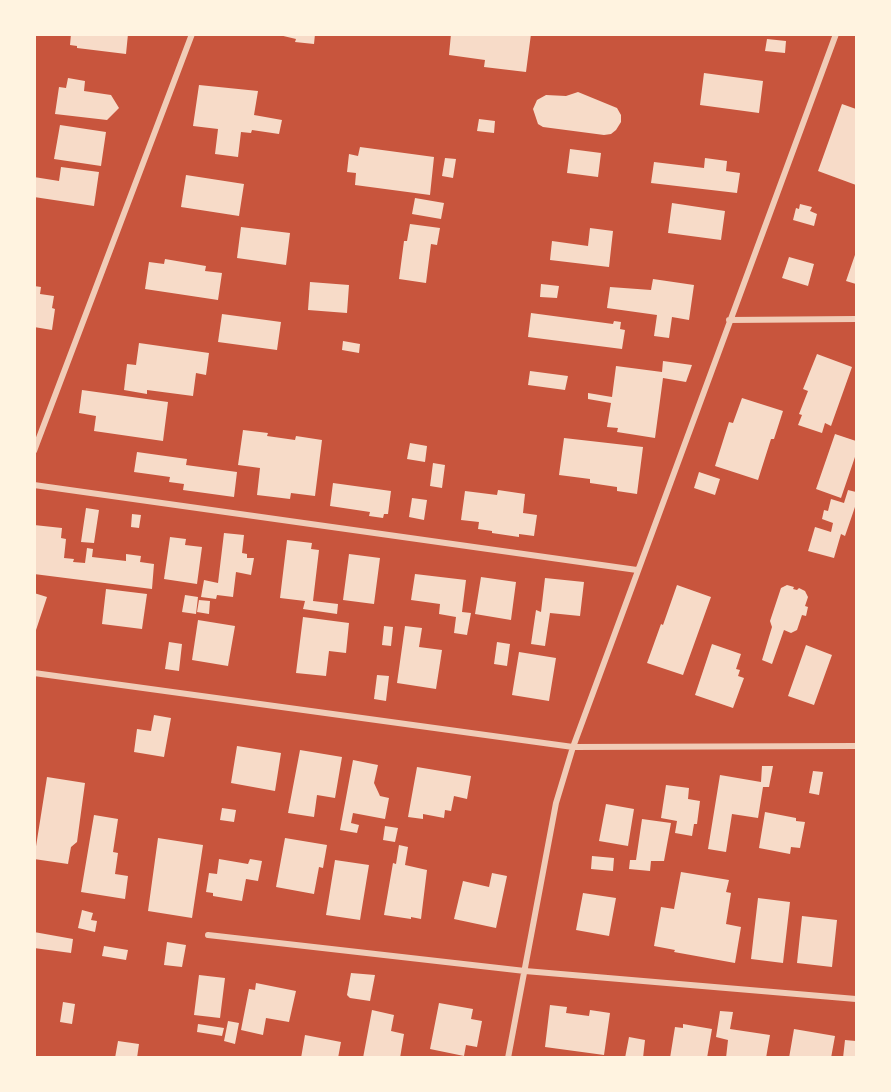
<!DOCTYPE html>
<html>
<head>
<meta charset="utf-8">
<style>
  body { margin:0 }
  #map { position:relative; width:891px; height:1092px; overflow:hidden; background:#c8553d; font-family:Poppins,sans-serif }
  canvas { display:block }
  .frame { position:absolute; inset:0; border:36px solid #fff3e0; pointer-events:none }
</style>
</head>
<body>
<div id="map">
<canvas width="891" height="1092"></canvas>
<div class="frame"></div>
</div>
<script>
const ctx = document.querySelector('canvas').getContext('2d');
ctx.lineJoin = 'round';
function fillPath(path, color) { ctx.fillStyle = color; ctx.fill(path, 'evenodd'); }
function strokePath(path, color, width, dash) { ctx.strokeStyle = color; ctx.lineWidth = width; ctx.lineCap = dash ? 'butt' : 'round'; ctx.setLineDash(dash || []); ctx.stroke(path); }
const building = new Path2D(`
  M71 34H128L126 54 77 48V46L70 45Z
  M275 34H315L314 44 295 42 296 39Z
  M451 34H531L526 72 484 67 485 60 449 55Z
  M767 39 786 41 785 53 765 51Z
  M704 73 763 81 759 113 700 105Z
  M68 78 85 81 84 91 111 95 119 108 107 120 55 114 59 87 66 88Z
  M199 85 258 91 254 115 282 120 279 134 252 130 251 133 241 132 238 157 215 154 218 129 193 126Z
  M578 92 617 108 621 115V122L616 130 611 134 604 135 543 127 538 124 533 109 537 100 546 95 566 96Z
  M842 104 856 109V185L818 171Z
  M479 119 495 121 494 133 477 131Z
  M60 125 106 132 101 166 54 159Z
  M360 147 434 157 430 195 355 185 356 173 347 172 349 154 358 156Z
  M570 149 601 153 598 177 567 173Z
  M445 158 456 159 453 178 442 176Z
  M705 158 727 161 726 171 740 173 737 193 651 183 654 162 704 168Z
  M61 167 99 172 94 206 34 197V177L59 181Z
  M186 175 244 184 239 216 181 207Z
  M415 198 444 203 441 219 412 214Z
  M672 203 725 211 721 240 668 233Z
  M800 204 812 207 810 211 817 214 814 226 793 220 796 208 799 209Z
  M410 224 440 228 437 245 431 244 426 283 399 279 404 241H407Z
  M241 227 290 233 286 265 237 258Z
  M590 228 613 231 609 267 550 260 552 241 588 246Z
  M856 252V284L846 281Z
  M789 257 814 264 808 286 782 278Z
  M165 259 206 266 205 271 222 273 218 300 145 289 149 262 164 264Z
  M653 279 694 285 689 320 672 317 669 338 654 336 657 315 607 308 610 287 651 290Z
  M310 282 349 285 347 313 308 310Z
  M541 284 559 286 557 298 540 297Z
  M34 286 41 287 40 294 54 296 52 308 55 309 52 330 34 327Z
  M531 313 613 324 614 321 621 322 620 329 625 330 622 349 528 337Z
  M222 314 281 322 277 350 218 342Z
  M343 341 360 344 359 353 342 350Z
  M139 343 209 353 206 375 196 373 193 396 147 390V394L124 390 127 364 136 365Z
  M817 354 852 367 831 426 825 423 822 433 798 425 802 415 799 414 808 391 803 389Z
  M663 361 692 365 686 382 663 378 655 438 617 432 618 428 607 427 611 403 588 399V393L612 397 616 366 662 372Z
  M530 371 568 376 565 390 528 385Z
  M82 390 168 402 163 441 94 431 96 416 79 413Z
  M742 398 783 411 774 439H771L758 480 715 466 729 422 733 423Z
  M243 430 268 433 267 436 295 440 296 436 322 440 315 496 291 493 290 499 257 495 260 468 238 465Z
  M835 434 856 441V454L841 498 816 489Z
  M564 438 643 447 637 494 617 491V487L590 483V479L559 475Z
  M410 443 427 446 425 462 407 459Z
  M137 452 187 459 186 465 237 472 234 497 183 490 184 484 169 482 170 477 134 472Z
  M433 463 445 465 442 488 430 486Z
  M699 472 720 479 715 495 694 488Z
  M333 483 391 491 388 514H384L383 518 369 516 370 512 330 506Z
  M498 490 525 494 523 513 537 515 534 536 519 534V537L492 533V531L478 529 479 522 461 520 465 491 497 495Z
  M848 490 856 492V504L845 536 841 534 834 558 808 551 815 527 831 532 833 523 822 519 824 510 828 511 831 499 844 503Z
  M412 498 427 500 424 520 409 517Z
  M86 508 99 510 94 543 81 542Z
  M132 514 141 515 139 528 131 527Z
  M34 525 62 528 61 538 66 539 64 558 74 559 73 562 85 563 87 548 93 549 92 557 126 561V554L141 556 140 562 154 564 152 589 34 574Z
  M224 533 244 535 242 553 247 554V558H254L251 575 236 572 233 597 217 595 216 599 201 597 204 580 218 583Z
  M170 537 186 539 185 545 202 547 197 584 164 579Z
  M287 540 312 543 311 549 319 550 313 601 338 604 337 614 303 609 305 601 280 598Z
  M349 554 380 558 374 604 343 600Z
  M415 574 466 580 462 612 471 613 467 635 454 633 456 617 439 614 440 604 411 600Z
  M481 577 516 582 511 620 475 614Z
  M545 578 584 582 580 616 550 613 545 646 531 644 536 610 541 612Z
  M677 585 711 597 683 675 647 663 661 624 663 625Z
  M787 585 794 587 793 589 797 590 799 588 805 591 808 597 805 606 808 607 806 616 802 615 797 630 791 633 784 630 772 664 762 660 772 627 770 621 781 588Z
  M106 589 147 594 142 629 102 624Z
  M34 593 47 597 35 633 34 632Z
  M185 595 198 597 196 614 182 612Z
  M199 600 210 601 209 614 197 612Z
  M303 617 349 623 346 653 329 651 326 676 296 673Z
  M198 620 235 626 228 666 192 660Z
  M384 626 393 627 391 646 382 645Z
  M405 626 422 628 419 647 442 650 436 689 397 683Z
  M169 642 182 644 179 671 165 669Z
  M497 642 510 644 507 666 494 664Z
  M712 644 741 654 736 669 740 670 738 676 744 678 733 708 695 695Z
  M806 645 832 655 814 705 788 696Z
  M519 652 556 658 549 701 512 695Z
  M377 675 389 676 386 701 374 699Z
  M154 715 171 718 164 757 134 752 137 729 151 731Z
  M237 746 281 753 275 791 231 783Z
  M300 750 342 757 335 798 317 795 314 817 288 813Z
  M353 760 378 765 374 783 380 796 389 798 385 819 353 813 351 823 359 825 357 833 340 830Z
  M762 766H773L769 787H763L758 818 732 814 726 852 708 849 720 775 761 782Z
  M417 767 471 776 467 799 454 796 451 811 445 810 444 818 423 814V819L408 817Z
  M813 771 823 772 819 795 809 793Z
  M47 777 85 783 77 842 71 847 68 864 34 859Z
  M666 785 689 788 688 799 700 801 697 824H694L692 836 675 833 677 821 661 818Z
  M606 804 634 809 628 846 599 841Z
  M222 808 236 810 234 822 220 820Z
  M765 812 796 818V821L805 822 800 848 791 847 790 854 759 848Z
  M94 815 118 819 113 852 118 853 115 874 128 876 125 899 81 892Z
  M642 819 671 823 664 861H651L650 871 629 869 630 860H636Z
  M385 826 398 828 395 842 383 840Z
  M158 838 203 845 192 918 148 911Z
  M285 838 327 845 323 868 319 867 314 894 276 887Z
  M399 845 408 847 405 865 427 870 421 919 411 917V919L384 915 393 863 396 864Z
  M592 856 614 858 613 871 591 869Z
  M219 859 248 864 250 859 262 861 258 881 246 879 242 901 213 896V893L206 892 209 873 217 874Z
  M335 860 369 865 360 920 326 915Z
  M681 872 729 880 726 892 731 893 726 924 741 927 735 963 674 952 675 950 654 946 661 907 674 909Z
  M492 873 507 876 496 928 454 919 463 881 489 887Z
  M583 893 616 898 609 936 576 930Z
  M758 898 790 902 783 963 751 959Z
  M82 910 93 913 91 920 97 921 95 932 78 928Z
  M802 916 837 920 832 967 797 963Z
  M34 932 73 939 71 953 34 948Z
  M167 942 186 945 182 967 164 965Z
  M104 946 128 950 126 960 102 956Z
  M351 973 375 975 370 1001 350 998 347 995Z
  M199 975 225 978 220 1018 194 1015Z
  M256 983 296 991 289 1022 266 1018 263 1035 241 1030 249 989 255 990Z
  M63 1002 75 1004 72 1024 60 1022Z
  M439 1003 473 1009 471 1019 482 1021 477 1047 466 1045 464 1056 430 1049Z
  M550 1005 567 1007 566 1013 589 1016 590 1010 610 1013 604 1055 545 1047Z
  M372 1010 394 1015 391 1031 404 1034 400 1058H363Z
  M720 1011 733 1012 730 1029 770 1035 766 1058H726L728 1040 716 1037Z
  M228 1021 239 1023 235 1044 224 1041Z
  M198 1024 224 1028 222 1036 197 1032Z
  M683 1024 712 1029 707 1058H670L675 1027 683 1028Z
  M794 1029 835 1036 831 1058H789Z
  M305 1035 341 1042 338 1058H301Z
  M629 1037 645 1040 643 1058H625Z
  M845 1040 856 1041V1058H843Z
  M118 1041 139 1044 137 1058H115Z`);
const minor = new Path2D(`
  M729 320 856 319
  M34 451 192 34
  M34 485 637 570
  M34 673 573 747 856 746
  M208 935 525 971 856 999
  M508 1058 556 803 573 747 836 34`);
fillPath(building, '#f7dbc8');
strokePath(minor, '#f1ccb7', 6);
</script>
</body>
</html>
